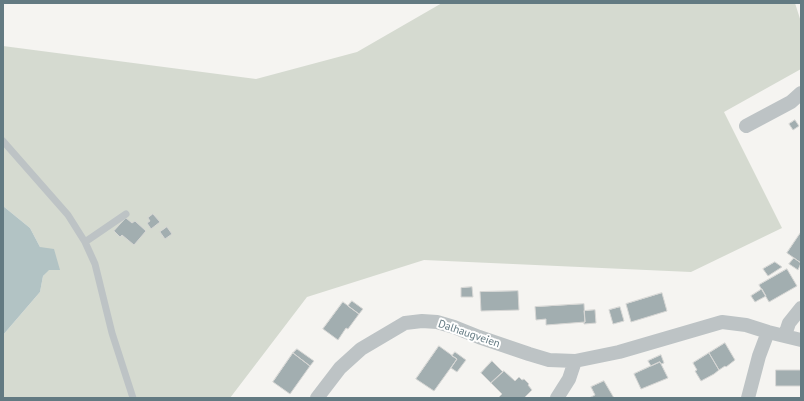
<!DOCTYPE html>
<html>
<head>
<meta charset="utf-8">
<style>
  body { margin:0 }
  #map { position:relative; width:804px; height:401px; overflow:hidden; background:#f5f4f1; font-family:"PT Sans",sans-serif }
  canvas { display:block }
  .frame { position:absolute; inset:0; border:4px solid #637a82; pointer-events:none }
</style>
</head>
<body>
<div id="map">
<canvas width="804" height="401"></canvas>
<div class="frame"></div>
</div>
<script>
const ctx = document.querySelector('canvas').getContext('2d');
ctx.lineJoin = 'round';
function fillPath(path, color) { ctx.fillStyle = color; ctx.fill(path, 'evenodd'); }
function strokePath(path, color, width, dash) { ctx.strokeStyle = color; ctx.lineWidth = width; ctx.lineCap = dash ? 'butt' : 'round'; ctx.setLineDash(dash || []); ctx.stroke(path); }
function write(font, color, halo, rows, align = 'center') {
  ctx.font = font + ' "PT Sans",sans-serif'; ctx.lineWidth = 4; ctx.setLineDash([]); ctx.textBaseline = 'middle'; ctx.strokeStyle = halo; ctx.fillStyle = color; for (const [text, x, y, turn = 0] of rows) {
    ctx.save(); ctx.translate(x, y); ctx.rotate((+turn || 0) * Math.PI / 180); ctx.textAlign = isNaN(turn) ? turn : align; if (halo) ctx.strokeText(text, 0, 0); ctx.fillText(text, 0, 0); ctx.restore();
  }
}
const green = new Path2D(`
  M442 3H795L801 22V69L724 112 782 228 691 272 424 260 307 297 230 398H3V335L40 292 43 276 48 270H59L40 247 30 228 3 206V46L256 79 357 52Z`);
const water = new Path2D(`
  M3 206 30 228 40 247 54 249 60 270H49L43 276 40 292 3 335Z`);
const building = new Path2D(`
  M795 120 799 126 793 130 789 124Z
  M153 214 160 222 151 229 147 223 150 221 148 218Z
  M126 218 132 223 135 221 146 231 134 245 122 235 120 237 114 231Z
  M167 227 172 234 165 239 160 232Z
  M801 232V263L787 253Z
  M794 258 801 263 798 270 789 264Z
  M775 262 782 267 768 276 763 269Z
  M787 269 797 286 769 302 759 285Z
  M472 287 473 297H461V288Z
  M762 289 766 296 755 302 751 296Z
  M518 291 519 310 481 311 480 292Z
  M662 293 667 311 631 322 626 304Z
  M352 301 363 309 359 314 348 306Z
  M343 302 359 314 348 329 346 328 338 340 323 329Z
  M584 304 585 322 546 325V319L536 320 535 307Z
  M620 307 624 321 613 324 609 310Z
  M595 310 596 323 584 324V322H585L584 311Z
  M725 343 735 360 726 367 725 366 719 370 709 353Z
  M439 346 457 359 434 391 416 379Z
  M297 349 314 361 310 366 293 353Z
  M455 352 466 360 457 372 451 368 457 359 452 356Z
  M293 353 310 366 290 394 273 382Z
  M709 353 719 370 714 374 701 381 695 371 697 370 693 363Z
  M661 355 664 363 661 364 660 362 651 366 648 361Z
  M492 361 503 372 491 383 481 373Z
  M660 362 668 378 641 389 634 374Z
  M776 370H801V386H776Z
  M504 371 515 381 519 377 522 380 524 379 529 384 528 385 532 390 524 398H498L502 394 491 383Z
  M604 381 614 398H589L595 395 591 387Z`);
const lane = new Path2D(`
  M3 141 68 215 85 242 95 264 112 333 133 398
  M85 242 126 214`);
const street = new Path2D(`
  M746 126 791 102 801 93
  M785 335 789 323 801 308
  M317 398 340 368 361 349 405 323 422 321 437 322 454 327 479 337 529 354 549 360 575 361 619 352 722 322 746 325 768 332 801 340
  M557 398 569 379 575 361
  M748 398 759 356 768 332`);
const streetNames = [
  ["Dalhaugveien",469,334,19]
];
fillPath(green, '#d5dad0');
fillPath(water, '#b2c3c4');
fillPath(building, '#a2aeb0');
strokePath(building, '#d6d6d4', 1);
strokePath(lane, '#bdc3c5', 7);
strokePath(street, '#bdc3c5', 14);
write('11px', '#637a82', '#fff', streetNames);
</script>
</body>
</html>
